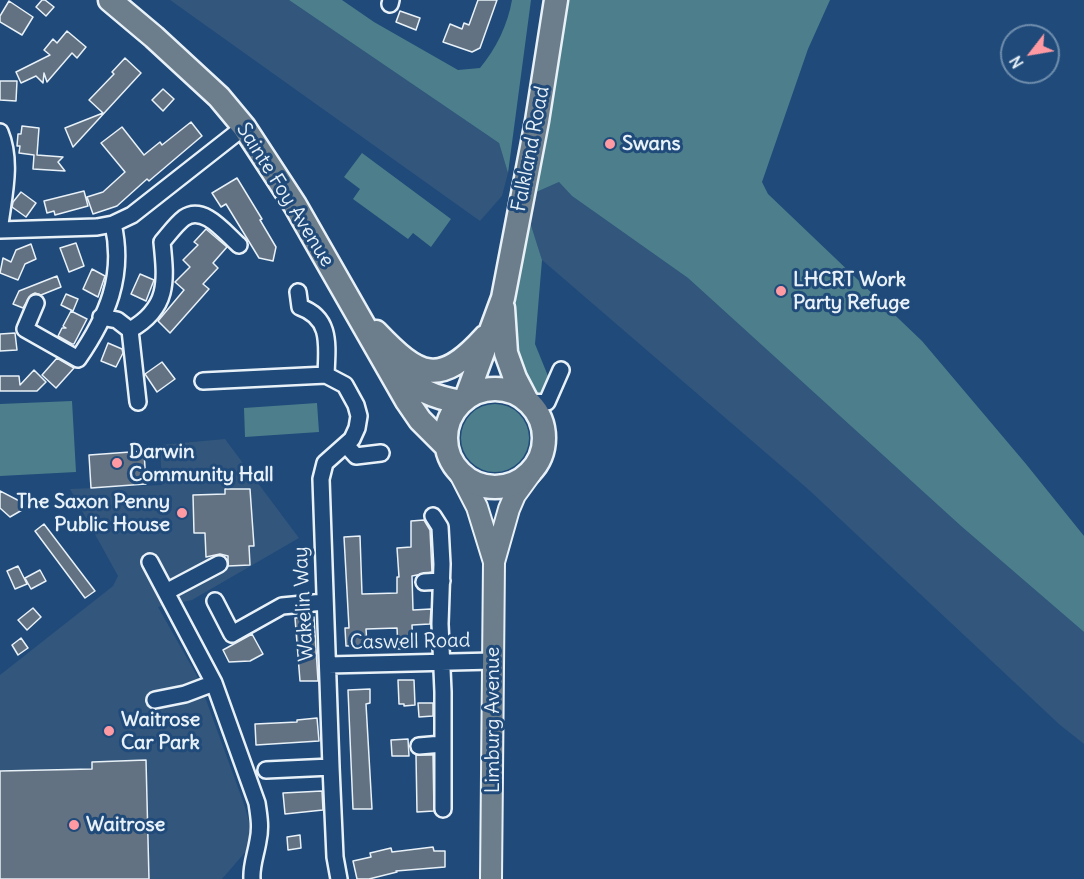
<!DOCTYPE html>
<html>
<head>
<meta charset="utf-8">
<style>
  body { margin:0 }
  #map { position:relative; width:1084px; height:879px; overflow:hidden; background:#1f4a7a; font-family:Delius,sans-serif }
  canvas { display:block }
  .north { position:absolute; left:1000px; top:24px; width:60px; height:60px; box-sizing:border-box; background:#1f4a7a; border:2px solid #6f8dac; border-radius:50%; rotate:239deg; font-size:16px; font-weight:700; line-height:24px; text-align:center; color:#e8f1f8 }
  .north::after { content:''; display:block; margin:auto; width:21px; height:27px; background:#ff9aa2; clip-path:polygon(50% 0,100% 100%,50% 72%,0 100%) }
</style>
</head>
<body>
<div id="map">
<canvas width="1084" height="879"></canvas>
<div class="north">N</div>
</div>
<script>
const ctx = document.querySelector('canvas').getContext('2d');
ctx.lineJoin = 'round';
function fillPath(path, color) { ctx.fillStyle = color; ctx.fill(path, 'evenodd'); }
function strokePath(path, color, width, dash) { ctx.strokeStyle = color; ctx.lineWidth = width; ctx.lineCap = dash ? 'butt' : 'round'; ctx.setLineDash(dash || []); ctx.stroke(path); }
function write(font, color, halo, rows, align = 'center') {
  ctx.font = font + ' Delius,sans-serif'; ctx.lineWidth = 6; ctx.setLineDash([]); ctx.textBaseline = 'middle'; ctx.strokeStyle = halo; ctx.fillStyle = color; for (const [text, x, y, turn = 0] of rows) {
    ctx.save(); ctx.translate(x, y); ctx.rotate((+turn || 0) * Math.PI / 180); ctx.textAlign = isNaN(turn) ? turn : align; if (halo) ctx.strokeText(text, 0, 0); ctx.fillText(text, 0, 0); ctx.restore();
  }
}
const built = new Path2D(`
  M170 0H289L499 143 508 173 502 196 480 221Z
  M559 182 572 196 688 278 961 526 1084 632V744L1060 725 809 490 542 260 529 219 534 193Z
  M225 439 299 538 192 600 158 607 196 674 209 708 244 804 251 828 248 849 222 879H0V675L113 586 118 576 70 489 162 485 160 445Z`);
const green = new Path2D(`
  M289 0H342L374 22 458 70 480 68C496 49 508 24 512 0H531L508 173 499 143Z
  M564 0H830L808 49 762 182 768 194 922 341 1026 464 1084 536V632L961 526 688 278 572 196 559 182 534 193 529 219 542 260 535 344 548 376 540 396C529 381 516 362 512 343 509 327 515 290 517 272Z
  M362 153 451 219 431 247 413 233 408 239 353 199 360 189 344 177Z
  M72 401 76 472 0 476V404Z
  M317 403 319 432 245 437 244 408Z
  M461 438a34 34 0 1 1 68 0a34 34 0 1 1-68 0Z`);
const building = new Path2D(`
  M42 0H45L54 7 46 16 36 7Z
  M478 0H497L480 48 472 52 443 42 450 24 462 29 464 23 469 25Z
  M9 1 33 17 22 35 0 22V16Z
  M400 11 420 18 416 30 396 22Z
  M67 31 86 47 77 58 72 53 47 82 44 73 43 83 36 76 21 83 16 72 50 55 44 50 53 39 57 43Z
  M125 58 141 73 73 147 65 128 103 113 89 100 114 74 112 72Z
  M0 81H17L16 101 0 100Z
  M163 89 174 99 163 111 152 100Z
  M191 122 202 136 149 181 147 179 117 206 93 214 87 197 103 192 125 172 101 143 122 127 144 155 160 142 162 145Z
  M22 126 39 128 37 155 63 157 58 162 65 171 33 169 34 155 19 153 20 146H17L18 134H21Z
  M237 178 262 219 260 220 276 247 273 261 259 258 226 204 221 207 212 193Z
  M84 191 88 206 55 215 54 211 47 213 44 201Z
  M21 192 36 203 26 217 12 207 13 202Z
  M206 229 227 247 213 263 218 268 203 284 209 289 170 333 158 321 184 290 175 282 190 267 183 260 198 245 194 242Z
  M76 243 84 266 69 272 60 248Z
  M31 244 36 259 25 264 18 280 0 273 3 258 11 262 16 250Z
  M92 269 105 276 98 297 83 289Z
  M140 274 154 280 146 301 131 294Z
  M57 276 61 287 41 295 35 293 31 295 23 308 13 304 19 291Z
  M66 294 78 299 73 311 61 305Z
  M71 311 87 319 74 344H72L58 336 62 328H66L63 326Z
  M15 333 17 350 0 351V334Z
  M108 343 122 349 123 353 116 367 101 361Z
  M57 358 74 368 56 388 42 375Z
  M162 362 175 379 157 392 145 374Z
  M34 370 46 382 37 391H0V376H19L20 385Z
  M144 451 146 484 91 488 89 455Z
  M225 489H250L254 546H249L250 565 228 566V556L220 554 206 557 205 533H194L193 495 225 494Z
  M0 491 29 506 10 517 0 508Z
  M424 520 430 530 432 572 412 576 413 610 431 609 430 624 412 625 413 648 398 649 397 628 366 629 367 645 346 646 345 628H349L344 537 360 536 362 594 397 593V577H399L397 548 411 547V521Z
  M44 524 95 591 85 598 35 531Z
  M18 566 27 584 15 589 7 571Z
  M40 570 46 581 31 589 25 578Z
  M33 608 41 617 27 630 18 620Z
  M314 617 318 681H300L295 618Z
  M252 634 263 654 250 661 229 662 223 650Z
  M21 638 28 648 18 655 12 645Z
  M398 680H414L415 705 404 706V704H399Z
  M370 689V703L366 704 372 809H353L348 690Z
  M418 703H433V716L419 717Z
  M317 718 319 741 256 745 255 724 297 722V720Z
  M408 739 409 756H392L391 740Z
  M416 755H433L434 811 417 812Z
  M146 760 149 879H0V771L92 769V762Z
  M322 791 323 810 285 814 283 793Z
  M300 835 301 848 288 850 287 837Z
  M433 847 434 851H445V867L396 871 397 872 369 879H357L353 861 371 857 370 853 391 848 392 852Z`);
const minor = new Path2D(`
  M390 4 391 0
  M0 132C12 161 4 194 0 224
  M0 230 97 227 113 224 132 215 244 127
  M298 292 300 307C332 318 327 346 326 375
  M36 303 25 329 78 359C107 317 125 276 113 224
  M101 317 117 320 130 330 138 402
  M130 330C169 308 166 281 162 242 169 234 176 224 184 218 204 204 226 234 239 245
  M203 381 326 375 345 385 356 405 359 416 357 428 352 439 325 463 321 479 331 767 335 857 339 879
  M531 403 547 402 561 370
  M346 445 356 456 381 453
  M433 516 440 527 442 564 440 624 443 692V809
  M150 562 214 683 257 803C259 816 261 828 258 841 256 854 251 866 252 879
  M424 582 442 581
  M166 592 219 564
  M215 601 232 634 282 606 324 602
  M328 665 493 661
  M155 700 185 694 214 683
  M419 746 442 744
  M266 770 331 767`);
const major = new Path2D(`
  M458 470 477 507 494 562
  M491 879 494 562 509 509 515 495 531 473`);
const highway = new Path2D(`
  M110 0 154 37 219 97 244 127 295 205 407 401 420 420 446 446
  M503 308 506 353 515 378 527 401
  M376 332C419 377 439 388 485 337
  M396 371C418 390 432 397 461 402
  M446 438a49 49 0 1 1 98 0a49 49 0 1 1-98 0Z
  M466 398 503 298 537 121 556 0`);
const markers = [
  [610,144,6,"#ff9aa2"],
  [781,291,6,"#ff9aa2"],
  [117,463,6,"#ff9aa2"],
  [182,513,6,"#ff9aa2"],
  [109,731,6,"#ff9aa2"],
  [74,825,6,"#ff9aa2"]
];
const poiNames = [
  ["Swans",622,144],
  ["LHCRT Work",793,280],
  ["Party Refuge",793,303],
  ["Darwin",129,452],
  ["Community Hall",129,475],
  ["The Saxon Penny",170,502,"right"],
  ["Public House",170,525,"right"],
  ["Waitrose",121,720],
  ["Car Park",121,743],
  ["Waitrose",86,825]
];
const streetNames = [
  ["Falkland Road",531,149,-79],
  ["Sainte Foy Avenue",285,195,58],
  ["Wakelin Way",304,604,-93],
  ["Caswell Road",410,642,-1],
  ["Limburg Avenue",493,720,-90]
];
fillPath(built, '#33567c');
fillPath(green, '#4c7f8b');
fillPath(building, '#637282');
strokePath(building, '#e8f1f8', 1.5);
strokePath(minor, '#e8f1f8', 20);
strokePath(major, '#e8f1f8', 24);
strokePath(highway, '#e8f1f8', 27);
strokePath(minor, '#1f4a7a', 15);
strokePath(major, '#6c7d8b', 20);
strokePath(highway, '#6c7d8b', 22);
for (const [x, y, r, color] of markers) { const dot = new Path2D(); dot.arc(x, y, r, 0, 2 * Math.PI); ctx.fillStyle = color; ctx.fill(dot); strokePath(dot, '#1f4a7a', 2); }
write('bold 20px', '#e8f1f8', '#1f4a7a', poiNames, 'left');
write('20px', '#e8f1f8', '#1f4a7a', streetNames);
</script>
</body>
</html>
